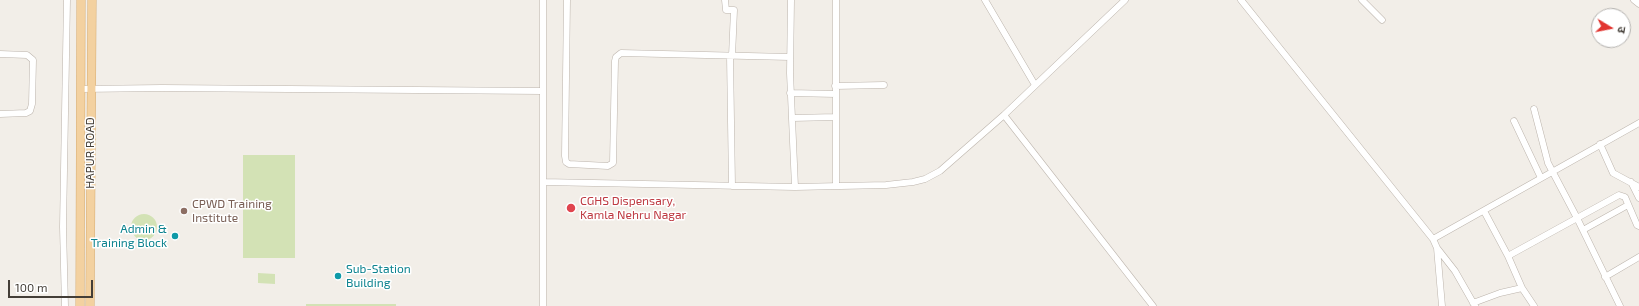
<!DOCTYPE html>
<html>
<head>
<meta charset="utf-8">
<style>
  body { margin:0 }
  #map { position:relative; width:1639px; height:306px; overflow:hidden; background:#f2eee8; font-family:"Exo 2","Noto Sans Devanagari",sans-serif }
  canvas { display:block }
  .north { position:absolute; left:1591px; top:8px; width:40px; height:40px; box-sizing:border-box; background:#fff; border:1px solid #b4b2af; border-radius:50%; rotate:100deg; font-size:11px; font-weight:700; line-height:16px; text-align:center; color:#443e37 }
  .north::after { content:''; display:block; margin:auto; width:14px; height:18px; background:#e2342f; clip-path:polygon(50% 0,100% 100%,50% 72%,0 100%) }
  .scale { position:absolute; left:8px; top:280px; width:85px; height:18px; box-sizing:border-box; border:2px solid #443e37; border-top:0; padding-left:5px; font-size:12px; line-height:14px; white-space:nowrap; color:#443e37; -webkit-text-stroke:3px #fff; paint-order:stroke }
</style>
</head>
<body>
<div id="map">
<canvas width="1639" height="306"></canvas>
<div class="north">उ</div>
<div class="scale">100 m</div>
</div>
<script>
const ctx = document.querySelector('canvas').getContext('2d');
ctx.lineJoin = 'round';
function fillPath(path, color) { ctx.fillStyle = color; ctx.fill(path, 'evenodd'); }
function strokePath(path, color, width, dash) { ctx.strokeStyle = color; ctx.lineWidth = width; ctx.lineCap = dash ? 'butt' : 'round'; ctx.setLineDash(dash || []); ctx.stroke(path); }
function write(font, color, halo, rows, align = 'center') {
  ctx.font = font + ' "Exo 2",sans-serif'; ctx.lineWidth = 3; ctx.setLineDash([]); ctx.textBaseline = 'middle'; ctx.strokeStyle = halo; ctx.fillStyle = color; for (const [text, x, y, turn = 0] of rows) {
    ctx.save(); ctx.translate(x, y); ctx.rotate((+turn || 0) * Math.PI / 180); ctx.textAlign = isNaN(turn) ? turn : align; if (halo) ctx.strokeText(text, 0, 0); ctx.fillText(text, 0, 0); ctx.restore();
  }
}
const green = new Path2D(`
  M243 155H295V258H243Z
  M131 227a13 13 0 1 1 26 0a13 13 0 1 1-26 0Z
  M258 273 275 274V284L258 283Z
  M306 304H396V306H306Z`);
const minor = new Path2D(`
  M567 0 565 156 566 162 569 164 608 166 613 163 615 61 616 57 621 53 790 57
  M725 0 726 10H734L732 56
  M791 0 790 73 795 187
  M985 0 1035 85
  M1241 0 1433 239 1437 248 1442 306
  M1362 0 1382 20
  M1634 0 1639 4
  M0 54 27 55 33 60 32 104 30 111 26 113 0 114
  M730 56 732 186
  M835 86 884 85
  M81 89 162 88 542 91
  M790 93 836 94
  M1534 109 1548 163 1577 218 1620 306
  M1004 115 1153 306
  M792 118 836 117
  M1514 121 1541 178
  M1600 144 1613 173 1639 187
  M543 182 795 187 886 185 913 182 925 179 940 171 1004 115 1125 0
  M1631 182 1639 198
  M836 186V0
  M1484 211 1508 256 1522 288 1534 306
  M1583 230 1628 205
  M1433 239 1639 123
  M1437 248 1455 271 1475 306
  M1508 256 1619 195 1625 197 1637 225 1639 226
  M1605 277 1639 257
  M1473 303 1500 293 1522 288
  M65 306 63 227 67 0
  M543 306V0`);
const major = new Path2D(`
  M80 306 81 0
  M90 306 92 0`);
const markers = [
  [571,208,5,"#e0444e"],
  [184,211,4,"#8d6e63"],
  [175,236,4,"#0f9aa8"],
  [338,276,4,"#0f9aa8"]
];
const streetNames = [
  ["HAPUR ROAD",90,153,-90]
];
const healthNames = [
  ["CGHS Dispensary,",580,201],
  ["Kamla Nehru Nagar",580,215]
];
const educationNames = [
  ["CPWD Training",192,204],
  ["Institute",192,218]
];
const cultureNames = [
  ["Admin &",167,229],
  ["Training Block",167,243],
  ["Sub-Station",346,269,"left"],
  ["Building",346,283,"left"]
];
fillPath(green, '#d3e2b5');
strokePath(minor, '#bcb4ac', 7);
strokePath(major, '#d6ac72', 9);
strokePath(minor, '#fff', 6);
strokePath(major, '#f3d1a0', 8);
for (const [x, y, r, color] of markers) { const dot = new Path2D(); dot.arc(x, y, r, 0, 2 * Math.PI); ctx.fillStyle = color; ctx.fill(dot); strokePath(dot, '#fff', 1.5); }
write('12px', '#443e37', '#fff', streetNames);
write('12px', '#be3a42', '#fff', healthNames, 'left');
write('12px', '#785e54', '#fff', educationNames, 'left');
write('12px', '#0d838f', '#fff', cultureNames, 'right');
</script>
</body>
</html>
